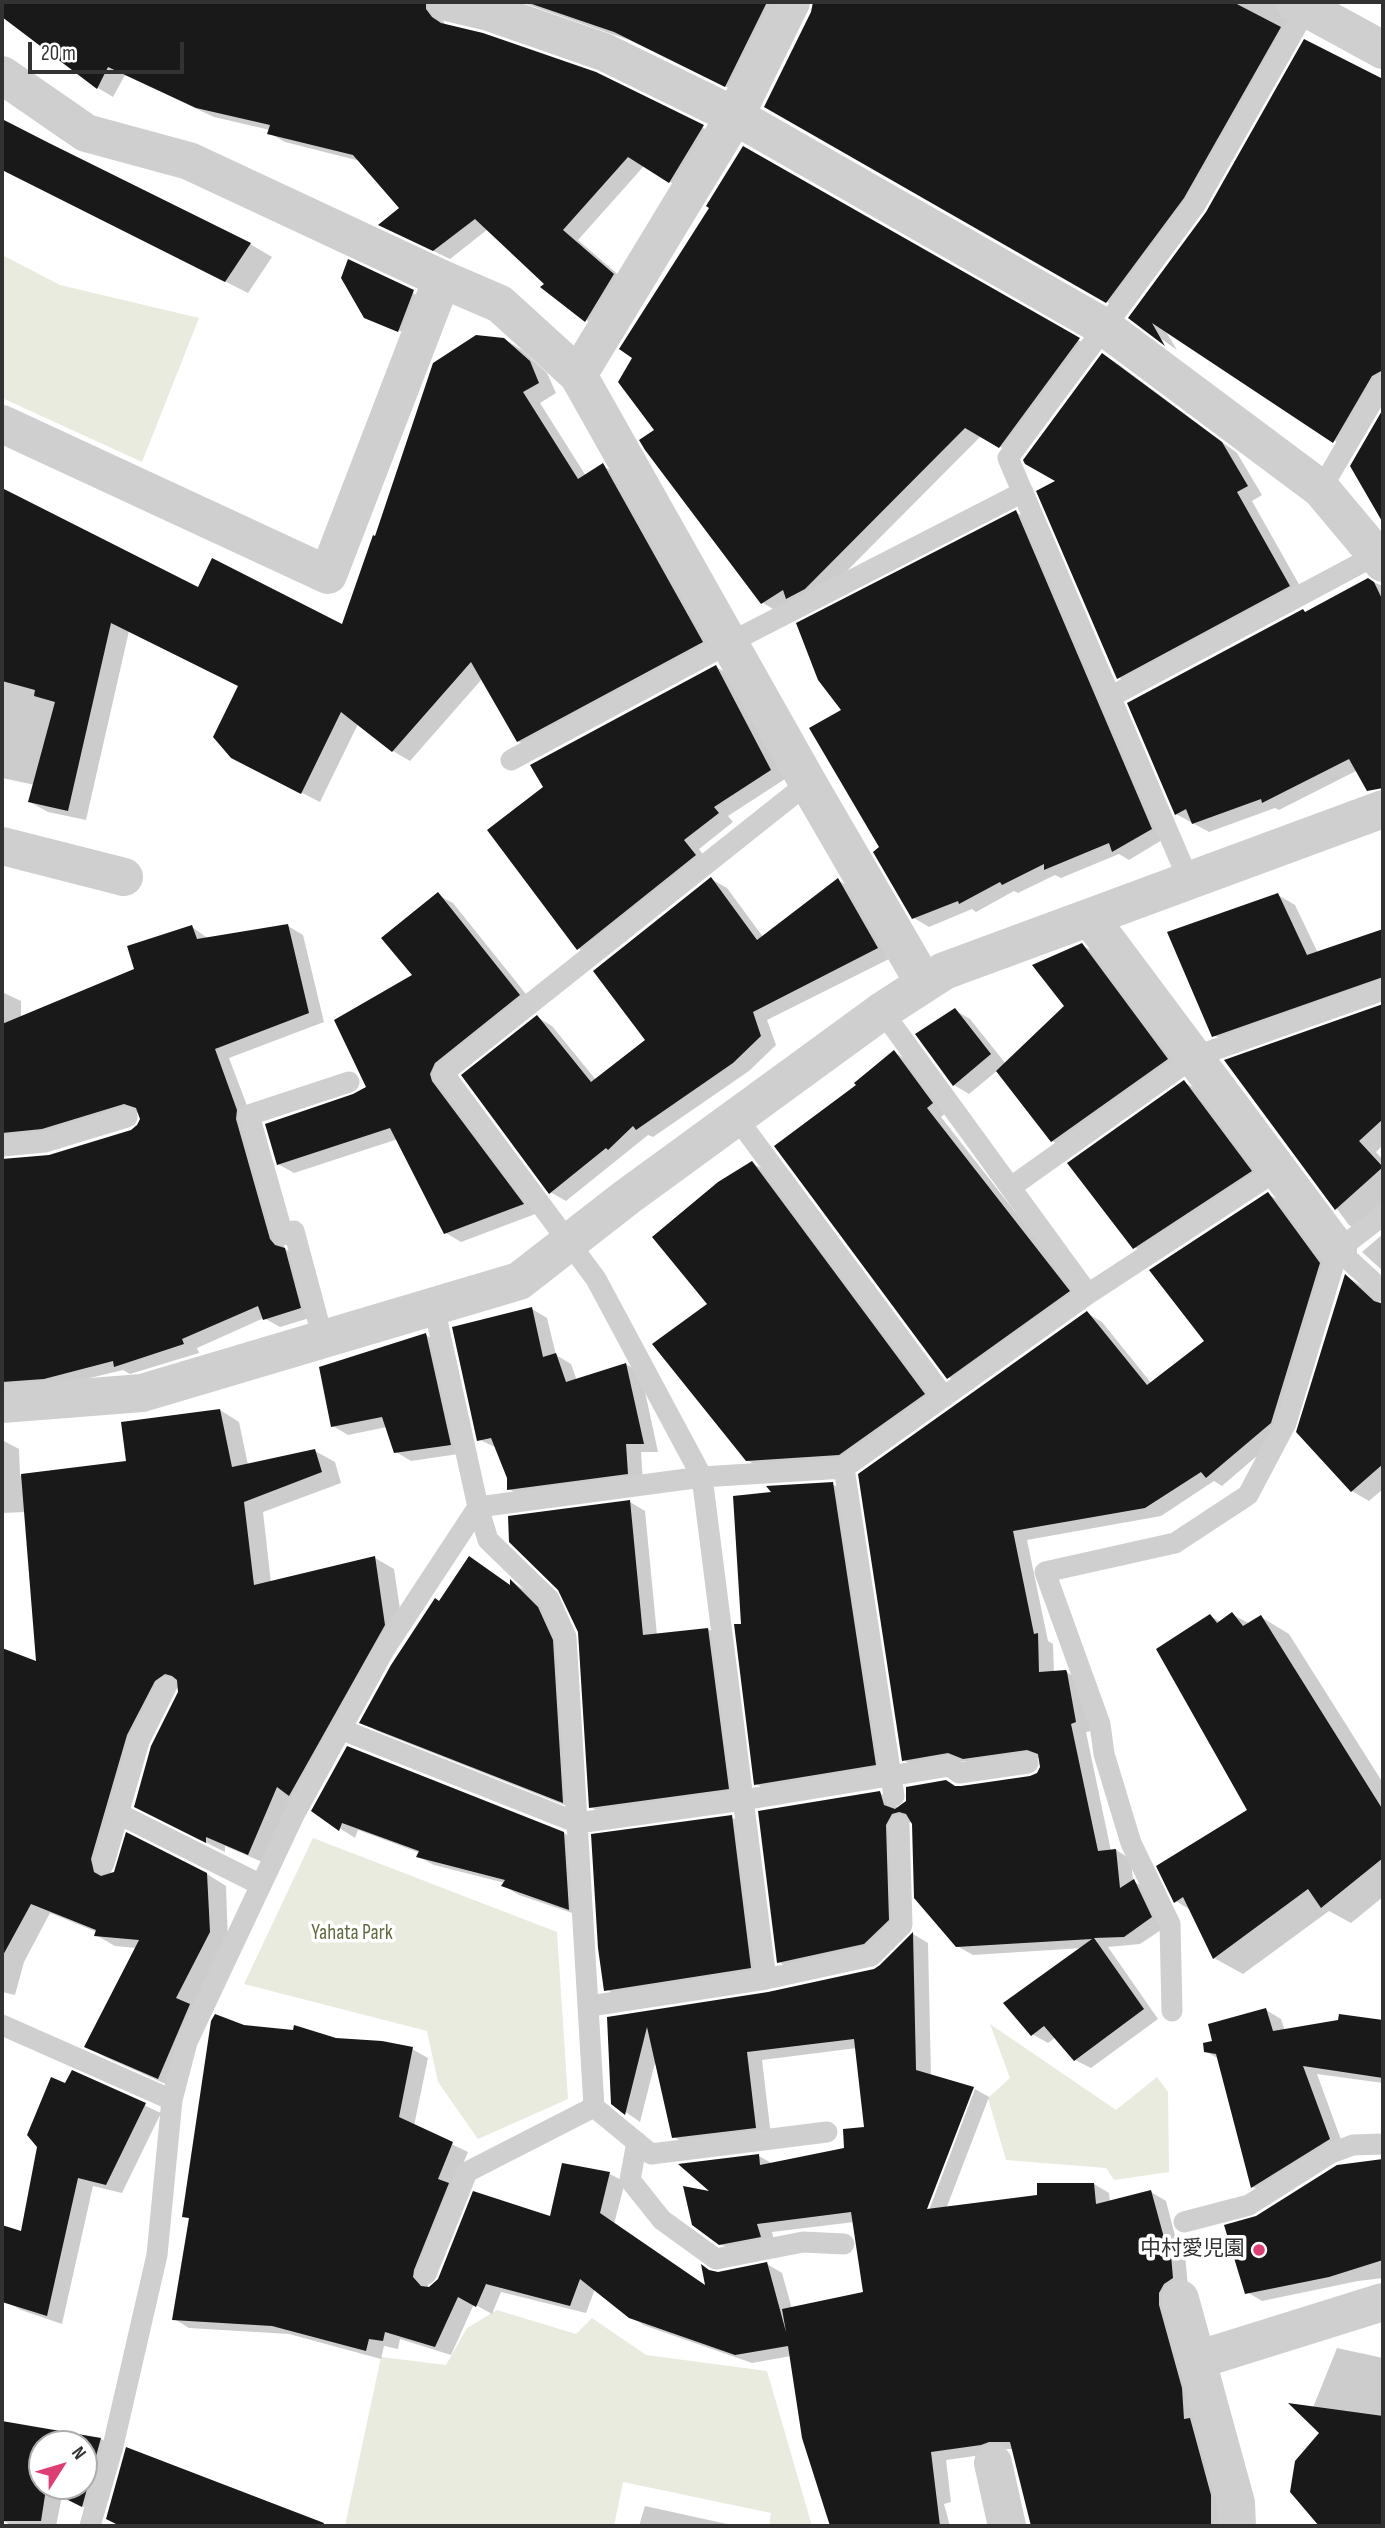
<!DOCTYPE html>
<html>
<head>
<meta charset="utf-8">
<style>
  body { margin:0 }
  #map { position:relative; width:1385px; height:2528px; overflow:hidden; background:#fff; font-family:"Sofia Sans Condensed",sans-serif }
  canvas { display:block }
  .frame { position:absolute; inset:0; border:4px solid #323232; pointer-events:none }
  .north { position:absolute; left:28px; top:2430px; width:70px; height:70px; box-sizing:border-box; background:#fff; border:2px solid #adadad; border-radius:50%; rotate:53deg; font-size:19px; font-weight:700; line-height:28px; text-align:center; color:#323232 }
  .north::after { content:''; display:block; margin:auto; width:24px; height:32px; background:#df3e74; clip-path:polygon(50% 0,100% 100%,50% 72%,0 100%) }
  .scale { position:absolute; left:28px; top:42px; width:156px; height:32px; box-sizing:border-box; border:4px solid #323232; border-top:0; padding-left:9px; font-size:21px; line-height:24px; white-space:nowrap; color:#323232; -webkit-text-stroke:5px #fff; paint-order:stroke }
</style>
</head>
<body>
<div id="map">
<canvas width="1385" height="2528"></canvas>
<div class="frame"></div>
<div class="north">N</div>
<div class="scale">20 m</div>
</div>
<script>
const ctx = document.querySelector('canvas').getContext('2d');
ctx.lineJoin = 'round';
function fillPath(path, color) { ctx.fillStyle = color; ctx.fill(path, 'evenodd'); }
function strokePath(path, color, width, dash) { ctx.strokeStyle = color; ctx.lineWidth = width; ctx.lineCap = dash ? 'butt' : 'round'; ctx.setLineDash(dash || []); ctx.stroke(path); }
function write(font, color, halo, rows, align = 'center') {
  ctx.font = font + ' "Sofia Sans Condensed","Noto Sans JP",sans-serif'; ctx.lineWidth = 7; ctx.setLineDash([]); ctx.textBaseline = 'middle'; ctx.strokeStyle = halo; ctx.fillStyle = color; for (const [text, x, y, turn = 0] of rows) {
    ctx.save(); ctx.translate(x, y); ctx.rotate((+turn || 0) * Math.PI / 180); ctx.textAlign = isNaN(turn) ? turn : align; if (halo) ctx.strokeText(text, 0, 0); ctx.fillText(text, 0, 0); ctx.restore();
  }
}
const green = new Path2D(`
  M2 255 60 285 199 318 142 462 2 398Z
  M313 1838 557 1932 568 2099 478 2139 438 2082 427 2031 244 1984Z
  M990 2024 1116 2110 1157 2077 1168 2092 1169 2172 1114 2180 1106 2168 1006 2160 988 2098 1010 2078Z
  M497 2310 576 2334 592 2318 646 2355 767 2371 812 2526H769L771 2513 623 2482 614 2526H345L381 2357 446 2365 467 2328Z`);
const shadow = new Path2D(`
  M9 2H87L104 11 107 2H444L442 19 446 26 595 74 719 136 685 191 644 166 578 240 629 284 601 329 586 320 488 229 450 259 396 233 401 208 360 161 285 142 269 133 270 130 214 117 125 75 113 97 98 88 2 15Z
  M520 2H787L741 94 629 40Z
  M814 2H1291L1293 24 1123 311 766 107 813 12Z
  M1370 74 1383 82 1365 117 1383 127V391L1349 450 1165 330 1177 350 1130 317Z
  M2 121 250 244 272 257 248 293 2 169Z
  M743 148 1094 349 1015 455 981 436 821 597 778 612 763 603 657 430 711 208Z
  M349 262 429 301 407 334 377 321Z
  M504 339 522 350 547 373 556 393 540 403 586 476 603 466 621 476 720 652 536 751 518 741 482 679 410 761 393 751 358 724 320 802 251 767 240 687 129 631 86 820 48 812 30 802 35 785 2 778V555L4 547 2 546V490L199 589 343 626Z
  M1103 355 1118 364 1237 453 1262 495 1252 501 1305 595 1133 686 1118 677 1058 481Z
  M1383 412V520L1352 466Z
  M1016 512 1031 521 1167 837 1129 860 1119 854 1061 878 1055 875 1018 893 1014 891 976 912 972 909 929 927 914 918 882 848 844 711Z
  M1368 580 1383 586V774L1372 778 1358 770 1279 810 1275 808 1209 832 1176 814 1303 611 1308 613Z
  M716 667 732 676 785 779 728 816 733 822 699 849 710 865 594 957 578 948Z
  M711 879 727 888 763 937 838 880 853 889 893 957 767 1020 776 1045 749 1071 653 1137 648 1135 566 1201 550 1192 537 1017 552 1026 596 1080 647 1040Z
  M438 895 453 903 534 1004 450 1071 538 1213 461 1242 446 1233 398 1139 294 1173 278 1164 354 1096 369 1088 414 975Z
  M1278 895 1295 905 1318 953 1383 931V991L1231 1045 1214 1035Z
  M288 926 303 935 324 1022 229 1058 252 1119 251 1128 285 1249 300 1258 316 1316 280 1327 264 1318 197 1348 199 1353 130 1374 123 1370 2 1399V992L21 1001V1017L136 970 192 927 209 939ZM140 1112 142 1119 138 1127 132 1131 47 1157 5 1161 4 1158 5 1149 59 1137Z
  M1082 945 1097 954 1182 1068 1068 1150 1052 1141 998 1070 969 1094 954 1085 955 1010 970 1019 1006 1064 1066 1006Z
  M1383 1006V1145L1376 1152 1383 1160V1222L1366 1235 1349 1225 1226 1061Z
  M894 1052 909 1061 947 1112 941 1117 1084 1300 963 1386 948 1377 858 1085Z
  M1184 1082 1199 1091 1266 1180 1150 1256 1134 1247Z
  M752 1163 768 1172 940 1403 855 1463 763 1469 747 1460 710 1304Z
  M1268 1194 1283 1203 1335 1273 1286 1431 1222 1486 1214 1481 1161 1516 1027 1540 1048 1641 1053 1644 1054 1673 1066 1672 1082 1681 1091 1731 1086 1732 1111 1851 1116 1850 1131 1859 1133 1881 1149 1890 1167 1926 1140 1944 1108 1947 1158 2019 1091 2068 1075 2060 1056 2037 1048 2043 1032 2034 1082 1948 973 1955 957 1946 912 1821 903 1827 904 1929 880 1952 794 1971 779 1962 880 1793 895 1802 898 1810 956 1787 1030 1778 1038 1774 1042 1768 1040 1758 979 1767 965 1761 919 1768 903 1760 1087 1313 1102 1322 1152 1384 1206 1341Z
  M1383 1234V1271L1362 1252Z
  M1346 1276 1362 1286 1383 1304V1492L1382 1490 1369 1501 1352 1491Z
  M532 1309 547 1318 556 1355 571 1364 577 1381 626 1364 641 1373 658 1452H641L643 1482 524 1498 509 1489V1477L497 1448 478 1439Z
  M426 1335 441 1344 465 1453 411 1461 396 1452 387 1427 348 1435 333 1426Z
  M220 1410 239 1422 248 1465 315 1451 335 1462 341 1483 263 1512 271 1583 375 1558 394 1569 404 1636 267 1864 225 1846V1852L155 1817 183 1683 173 1692 145 1748 109 1880 207 1874 226 1886 228 1944 177 2089 105 2057 86 2046 136 1948 115 1946 96 1935 97 1932 50 1913 24 1962 15 1995 2 1992V1665L7 1652 38 1664 26 1512 2 1513V1440L19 1449 20 1476 128 1462Z
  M832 1484 848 1493 891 1773 771 1793 756 1784 743 1625Z
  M630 1502 645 1511 657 1635 708 1629 723 1638 743 1797 606 1816 591 1807 580 1632 560 1589Z
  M512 1582 525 1590 553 1617 577 1810 377 1731 362 1722 440 1603 512 1586Z
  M1232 1614 1250 1624 1261 1617 1289 1634 1383 1783V1897L1351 1923 1329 1911 1243 1974 1214 1958 1192 1911 1176 1901 1250 1811 1210 1616 1221 1622Z
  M313 1811 564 1833 579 1842 584 1917 519 1895 504 1886 505 1883 434 1865 419 1857 420 1853 358 1830 355 1838Z
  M731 1817 747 1825 766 1976 621 1998 606 1989Z
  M913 1934 928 1943 931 2076 975 2089H971L923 2217 926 2218 975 2089 989 2097 946 2209 1039 2196 1094 2184 1109 2193 1110 2202 1151 2192 1166 2201 1179 2251 1185 2254 1188 2287 1226 2526H1033L1013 2449H1005L997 2453 946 2460 951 2502 944 2504 950 2526H858L791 2356 752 2363 646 2326 630 2317 595 2289 586 2313 501 2292 492 2314 474 2304 451 2355 400 2339 398 2349 384 2346 381 2359 289 2334 189 2328 174 2319 191 2220 184 2216 244 2027 412 2049 428 2058 414 2126 468 2152 453 2187 428 2279V2290L551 2219 610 2174 625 2182 614 2224 707 2287 711 2272 718 2274 767 2264 782 2273 792 2309 865 2293 854 2222 772 2232 775 2245 736 2253 720 2244 715 2194 759 2156 773 2164 846 2149 866 2129 857 2048 762 2060 771 2136 689 2146 674 2137 656 2059 640 2122 613 2103 609 2018 768 1994 874 1970Z
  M1266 2010 1281 2019 1285 2031 1340 2022 1341 2016 1383 2021V2083L1317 2074 1344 2148 1268 2196 1253 2187 1219 2059 1205 2051Z
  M73 2072 161 2113 122 2193 93 2186 62 2324 21 2310 5 2301V2291L2 2290V2227L22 2234 66 2085Z
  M1383 2161V2278L1358 2281 1262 2301 1247 2292 1256 2218 1337 2167Z
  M1337 2348 1383 2358V2526H1322L1292 2492 1322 2433 1308 2420Z
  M38 2429 101 2439 116 2448 97 2514 62 2496 56 2526H12L2 2520V2450L34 2447ZM42 2444H84V2486H42Z
  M127 2449 328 2526H122L108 2518Z
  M645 2506 736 2526H639Z`);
const building = new Path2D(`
  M2 2H426V9L432 17 441 23 483 33 596 72 704 125 669 183 628 157 563 230 614 274 585 322 540 287 544 284 475 219 433 251 378 225 399 208 353 155 267 134 270 125 196 108 108 67 97 89 2 17Z
  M526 2H767L725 87 614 32Z
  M813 2H1233L1281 27 1184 198 1106 303 764 107 811 12Z
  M1304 39 1383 79V370L1372 376 1333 443 1152 323 1165 346 1128 318 1206 212Z
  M2 119 49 143 251 243 225 282 2 170Z
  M743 146 1080 338 999 448 965 428 805 589 786 599 783 590 761 604 645 450 639 440 654 430 618 382 632 358 619 349 709 208 706 206Z
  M348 259 414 290 398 332 364 318 341 278Z
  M476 335 504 338 530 361 539 383 523 392 578 479 603 463 703 642 517 742 471 662 392 752 341 712 301 794 231 758 213 737 238 686 111 623 68 811 28 802 55 702 34 696 35 690 2 681V488L198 587 212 558 342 624 373 535 375 536 433 363Z
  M1102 353 1222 442 1248 486 1237 492 1290 586 1117 679 1036 491 1055 481 1025 464 1023 460Z
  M1383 409V523L1350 466Z
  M1016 510 1152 829 1112 852 1109 843 1044 870V864L1002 885 1000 882 959 904 958 901 912 919 873 852 879 847 809 728 841 710 818 680 796 623Z
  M1368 578 1374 582 1383 601V788L1367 791 1349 759 1262 803 1261 799 1192 824 1186 809 1175 815 1127 703 1303 609 1305 612Z
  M716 665 771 770 714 807 719 813 684 840 696 855 577 950 487 830 543 787 530 765Z
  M711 877 757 940 838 878 878 948 753 1012 761 1036 733 1063 636 1130 633 1126 608 1150 606 1148 549 1194 461 1075 537 1015 591 1082 645 1040 593 971Z
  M438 892 520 995 435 1063 430 1074 432 1081 524 1204 444 1234 390 1128 277 1165 265 1124 353 1094 366 1087 334 1020 412 975 381 938Z
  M1278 893 1307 955 1383 929V977L1212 1037 1167 932Z
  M288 924 309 1013 215 1049 237 1110 236 1119 270 1239 275 1245 285 1248 301 1308 263 1320 258 1306 182 1339 184 1344 114 1367 113 1361 44 1379 2 1382V1159L49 1155 131 1130 137 1125 140 1119 136 1108 124 1104 42 1129 2 1133V1024L134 969 127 946 192 925 197 939Z
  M1082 943 1168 1059 1051 1142 996 1071 1064 1006 1032 965Z
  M1383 1004V1119L1359 1141 1383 1167 1335 1210 1224 1060Z
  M955 1008 991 1054 953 1086 915 1034Z
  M894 1050 933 1103 927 1108 1070 1291 947 1379 774 1146 856 1085 854 1083Z
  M1184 1080 1252 1171 1133 1249 1067 1163Z
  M752 1161 925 1394 839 1455 746 1461 652 1344 707 1304 652 1237 718 1182Z
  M1268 1192 1320 1263 1271 1423 1206 1478 1201 1472 1145 1508 1013 1531 1034 1634 1038 1633 1039 1672 1066 1670 1067 1672 1076 1722 1071 1724 1098 1851 1116 1849 1120 1888 1134 1879 1152 1917 1124 1937 1094 1938 1144 2009 1074 2061 1044 2026 1031 2036 1003 2003 1092 1939 956 1947 914 1898 912 1824 906 1814 899 1812 892 1814 886 1825 889 1920 864 1944 777 1963 758 1811 880 1791 884 1805 895 1809 906 1801V1787L946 1780 955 1786H961L1030 1776 1037 1773 1040 1767 1038 1754 1027 1750 963 1759 948 1753 902 1761 858 1474 1087 1311 1147 1385 1204 1341 1149 1270Z
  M1345 1274 1374 1301 1383 1304V1464L1351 1492 1296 1432Z
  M532 1307 543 1357 556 1353 566 1382 626 1363 644 1444H626L628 1474 507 1490V1478L491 1438 477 1441 452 1327Z
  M426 1333 451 1445 394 1453 382 1417 331 1427 319 1367Z
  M220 1409 232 1467 315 1449 322 1472 244 1502 254 1585 375 1556 385 1625 289 1796 277 1787 248 1855 206 1837V1843L134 1807 151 1746 178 1692 177 1680 172 1676 165 1674 155 1681 127 1735 91 1859 94 1872 101 1876 114 1872 126 1832 207 1873 210 1932 176 1998 190 2004 158 2079 84 2047 139 1940 94 1936 96 1930 31 1904 2 1957V1648L36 1661 21 1474 126 1461 121 1422Z
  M833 1482 876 1765 754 1785 734 1624H741L733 1496 771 1492 766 1486Z
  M630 1500 643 1635 708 1628 729 1789 589 1808 578 1632 558 1590 509 1542 508 1516Z
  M469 1556 510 1585V1579L538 1607 553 1640 563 1803 359 1723 391 1665 435 1598 439 1601Z
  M1232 1612 1243 1626 1261 1615 1383 1810V1858L1321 1908 1308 1889 1213 1959 1183 1897 1174 1903 1156 1866 1247 1810 1156 1649 1210 1614 1217 1623Z
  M347 1746 564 1832 569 1910 501 1886 505 1880 416 1857 419 1851 342 1823 339 1831 311 1811Z
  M732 1815 751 1968 604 1991 598 1948 591 1834Z
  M913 1932 916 2070 974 2087 927 2209 1037 2195V2183H1094L1096 2204 1151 2190 1166 2245 1170 2244 1173 2278 1164 2284 1159 2293V2305L1182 2388 1184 2419 1190 2418 1211 2495V2526H1031L1010 2442H989L981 2445 931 2452 940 2526H830L802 2438 788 2346 735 2355 629 2318 580 2279 570 2306 486 2284 476 2307 458 2297 435 2347 385 2332 383 2341 369 2339 366 2351 272 2326 172 2320 189 2218 182 2217 211 2021 215 2014 244 2025 293 2030 294 2025 336 2038 382 2041 413 2047 399 2117 453 2142 438 2179 449 2183 414 2270 413 2277 421 2286 429 2287 438 2279 473 2191 550 2216 562 2163 610 2172 600 2213 705 2285 701 2264 709 2270 718 2272 767 2262 786 2332 782 2309 863 2292 851 2212 757 2224 761 2237 719 2245 692 2225 683 2186 709 2191 678 2164 759 2154 760 2165 844 2148 843 2129 864 2127 854 2039 747 2052 756 2128 672 2138 647 2027 625 2115 611 2104 607 2017 768 1992 874 1969 880 1965Z
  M1266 2008 1273 2031 1338 2020 1339 2014 1383 2020V2078L1303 2066 1330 2139 1251 2188 1216 2054 1204 2052 1203 2043 1212 2041 1208 2024Z
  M72 2070 146 2103 106 2185 78 2178 47 2316 2 2302V2225L21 2231 37 2147 27 2135 51 2077 65 2083Z
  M1383 2159V2260L1329 2277 1245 2294 1224 2225 1256 2216 1337 2165Z
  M1288 2403 1383 2416V2526H1319L1290 2492 1295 2461 1319 2433Z
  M2 2421 101 2438 82 2507 46 2489 41 2521H2ZM42 2444H84V2486H42Z
  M126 2447 324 2523 323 2526H120L106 2519Z`);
const lane = new Path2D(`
  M1321 489 1383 383
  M1110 697 1376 555
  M511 760 729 643 1023 492
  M1189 881 1008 458 1195 205 1310 2
  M882 1011 1088 1294
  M736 1117 944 1397
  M2 1146 45 1142 127 1117
  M1011 1187 1194 1057 1383 990
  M1338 1250 1383 1291
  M434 1307 478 1507 488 1540 549 1599 566 1637 594 2107 651 2154 827 2132
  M323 1339 294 1231 283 1235 249 1115 349 1082
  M844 1468 894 1796
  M340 1729 578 1823 743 1800 950 1766 959 1773 1028 1763
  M119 1814 261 1885
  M104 1863 139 1741 166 1687
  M766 1979 702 1477 596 1279 443 1073 808 783
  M590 2006 766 1979 871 1956 902 1925 899 1825
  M1172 2011 1170 1924 1131 1843 1104 1754 1100 1724 1045 1572 1175 1543 1248 1495 1286 1423 1338 1250 1383 1215
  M2 2025 172 2100
  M637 2142 630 2180 662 2220 716 2259 803 2242 844 2244
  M1184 2222 1249 2205 1331 2153 1353 2145 1383 2144
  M426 2274 467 2172 594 2107
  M90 2526 113 2446 157 2255 172 2100 187 2042 294 1815 384 1650 478 1507 702 1477 844 1468 1088 1294 1279 1169`);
const street = new Path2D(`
  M447 2 489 12 604 52 735 116 1104 327 1321 489 1383 563
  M1295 2 1383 50
  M2 75 86 133 189 161 442 279 500 304 578 375 808 783 924 983
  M578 375 735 116 791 2
  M2 424 328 575 442 279
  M2 846 124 877
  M1090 918 1338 1250
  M2 1404 142 1393 519 1281 627 1197 882 1011 944 971 1383 809
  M1180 2299 1236 2503 1237 2526
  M1197 2360 1383 2302
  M993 2463 1007 2526`);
const markers = [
  [1259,2250,7,"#df3e74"]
];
const parkNames = [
  ["Yahata Park",352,1934]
];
const poiNames = [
  ["中村愛児園",1245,2250]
];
fillPath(green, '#e8ebde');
fillPath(shadow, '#0003');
fillPath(building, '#191919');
strokePath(lane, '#cfcfcf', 21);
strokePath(street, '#cfcfcf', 38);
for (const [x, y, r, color] of markers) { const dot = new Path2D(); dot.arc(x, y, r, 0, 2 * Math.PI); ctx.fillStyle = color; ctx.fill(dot); strokePath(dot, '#fff', 2.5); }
write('21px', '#616d40', '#fff', parkNames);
write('21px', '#323232', '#fff', poiNames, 'right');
</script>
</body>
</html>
